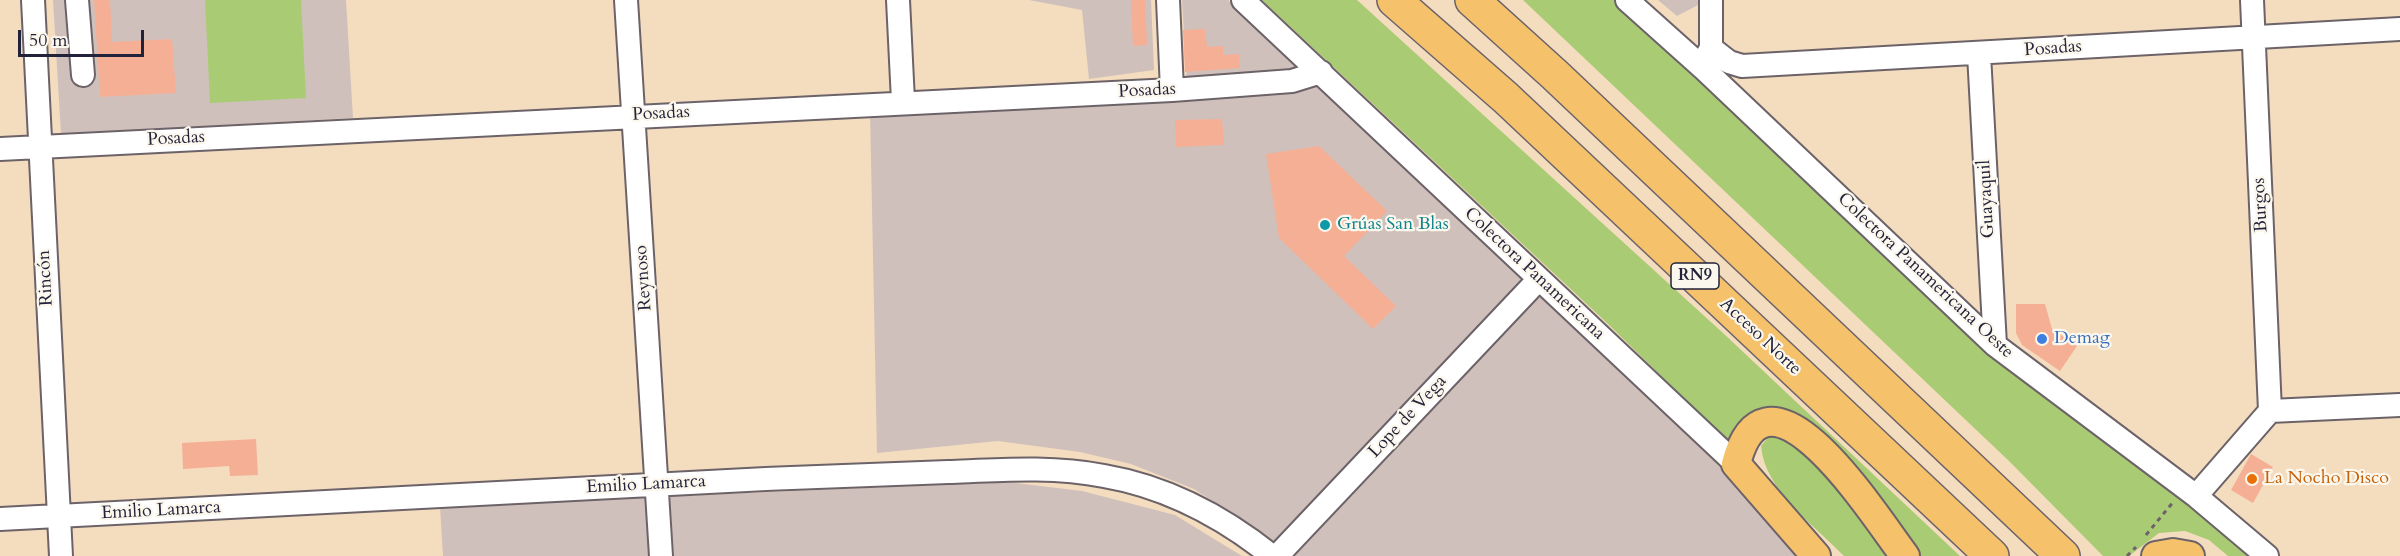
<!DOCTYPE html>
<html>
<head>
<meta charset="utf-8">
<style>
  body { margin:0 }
  #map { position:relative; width:2400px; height:556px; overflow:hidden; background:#f4dcbf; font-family:Cardo,serif }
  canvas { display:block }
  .scale { position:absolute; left:18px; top:30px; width:126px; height:27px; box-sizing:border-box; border:3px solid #22223b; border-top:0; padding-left:8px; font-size:18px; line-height:21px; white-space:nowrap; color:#22223b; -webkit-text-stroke:4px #fbf7ec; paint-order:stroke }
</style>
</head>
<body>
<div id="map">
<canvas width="2400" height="556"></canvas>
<div class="scale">50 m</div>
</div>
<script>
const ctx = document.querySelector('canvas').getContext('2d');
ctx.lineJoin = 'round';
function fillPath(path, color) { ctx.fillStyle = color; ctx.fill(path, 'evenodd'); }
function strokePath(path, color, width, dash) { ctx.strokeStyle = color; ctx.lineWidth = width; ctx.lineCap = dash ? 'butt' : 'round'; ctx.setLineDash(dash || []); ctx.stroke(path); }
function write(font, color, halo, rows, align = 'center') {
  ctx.font = font + ' Cardo,serif'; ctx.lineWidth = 4.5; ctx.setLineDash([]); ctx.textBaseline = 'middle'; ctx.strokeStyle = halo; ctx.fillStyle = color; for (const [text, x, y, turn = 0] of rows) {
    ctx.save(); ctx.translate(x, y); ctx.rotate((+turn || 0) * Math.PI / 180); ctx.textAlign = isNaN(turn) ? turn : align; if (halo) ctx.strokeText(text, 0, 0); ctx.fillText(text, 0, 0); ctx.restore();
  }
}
const industrial = new Path2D(`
  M53 0H346L353 118 61 134Z
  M1029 0H1151L1154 70 1089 79 1082 10Z
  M1182 0H1228L1714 454 1798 556H1296L1194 489 1131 464 1080 452 998 441 877 453 870 110 1188 101Z
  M1658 0H1702L1700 4 1677 16Z
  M1007 482 1082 491 1175 515 1242 556H443L440 506Z`);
const green = new Path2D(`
  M205 0H301L306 98 210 103Z
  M1262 0H1357L1723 333 1960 556H1913L1766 410C1747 416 1739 423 1729 442L1607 323Z
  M1523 0H1617L2255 556H2228L2209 540 2185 531 2159 533 2129 556H2103L2009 461Z
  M1772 433 1817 459 1891 556H1844C1814 525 1765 491 1761 446Z`);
const building = new Path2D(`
  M94 0H110L112 42 172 39 176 93 100 97Z
  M1131 0H1145L1147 45 1133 46Z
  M1205 29 1207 47 1223 46V55L1239 54 1240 68 1185 72 1183 30Z
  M1222 119 1224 145 1176 147 1175 120Z
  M1319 146 1387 211 1344 256 1396 306 1373 329 1279 238 1266 154Z
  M2016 304H2045L2052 329 2077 346 2060 371 2022 345 2016 333Z
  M256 439 258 475 230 476 229 466 183 469 182 443Z
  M2251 454 2273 467 2253 503 2231 490Z`);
const path = new Path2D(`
  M2146 535 2174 501
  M2127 556 2136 547`);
const minor = new Path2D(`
  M33 0 61 556
  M77 0 83 75
  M626 0 661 556
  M898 0 903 101
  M1168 0 1172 90
  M1243 0 1736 464
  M1627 0 1704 69 1995 345 2196 496 2267 556
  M2252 0 2270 411
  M1711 48 1729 62 1742 66 2400 29
  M1979 54 1995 345
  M1704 61 1711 48V0
  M0 149 1172 90 1292 81 1321 72
  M2196 496 2270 411 2400 405
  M0 519C256 507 511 490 766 479 827 477 888 474 948 472 1001 470 1052 466 1104 476 1168 487 1222 516 1272 556
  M1277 556 1539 279`);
const major = new Path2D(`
  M1816 556 1736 464C1767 342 1877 520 1905 556
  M2156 556 2173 553 2190 556`);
const highway = new Path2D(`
  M1394 0 1506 98 1992 556
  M1472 0 1555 75 2063 556`);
const markers = [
  [1325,225,6,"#0f9aa8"],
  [2042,339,6,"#3f7fe0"],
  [2252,479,6,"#e8710a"]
];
const shields = [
  [1695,276,48]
];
const shieldNames = [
  ["RN9",1695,276]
];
const streetNames = [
  ["Posadas",2053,49,-4],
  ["Posadas",1147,91,-3],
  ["Posadas",661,114,-3],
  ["Posadas",176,139,-3],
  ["Guayaquil",1987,199,-93],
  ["Burgos",2261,205,-93],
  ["Colectora Panamericana",1534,274,43],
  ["Colectora Panamericana Oeste",1925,276,43],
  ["Rincón",46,278,-93],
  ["Reynoso",644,278,-94],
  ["Acceso Norte",1760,337,43],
  ["Lope de Vega",1408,417,-47],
  ["Emilio Lamarca",646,485,-3],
  ["Emilio Lamarca",161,511,-3]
];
const cultureNames = [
  ["Grúas San Blas",1337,225]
];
const shopNames = [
  ["Demag",2054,339]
];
const foodNames = [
  ["La Nocho Disco",2264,479]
];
fillPath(industrial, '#d0c0bc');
fillPath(green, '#a9cb74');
fillPath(building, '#f5af95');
strokePath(minor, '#6c6369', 26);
strokePath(major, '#6c6369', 32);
strokePath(highway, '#6c6369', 36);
strokePath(path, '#6c6369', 3, [4.5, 4.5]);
strokePath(minor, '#fff', 22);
strokePath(major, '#f5c16b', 28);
strokePath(highway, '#f5c16b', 33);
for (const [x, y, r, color] of markers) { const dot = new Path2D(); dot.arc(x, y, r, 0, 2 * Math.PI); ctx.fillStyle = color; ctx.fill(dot); strokePath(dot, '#fbf7ec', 2); }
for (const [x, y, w] of shields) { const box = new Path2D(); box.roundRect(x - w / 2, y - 13, w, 26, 4.5); ctx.fillStyle = '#fbf7ec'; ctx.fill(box); strokePath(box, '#22223b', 1.5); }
write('bold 16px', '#22223b', null, shieldNames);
write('18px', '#22223b', '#fbf7ec', streetNames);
write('18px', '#0d838f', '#fbf7ec', cultureNames, 'left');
write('18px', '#366cbe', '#fbf7ec', shopNames, 'left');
write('18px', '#c56008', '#fbf7ec', foodNames, 'left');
</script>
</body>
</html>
